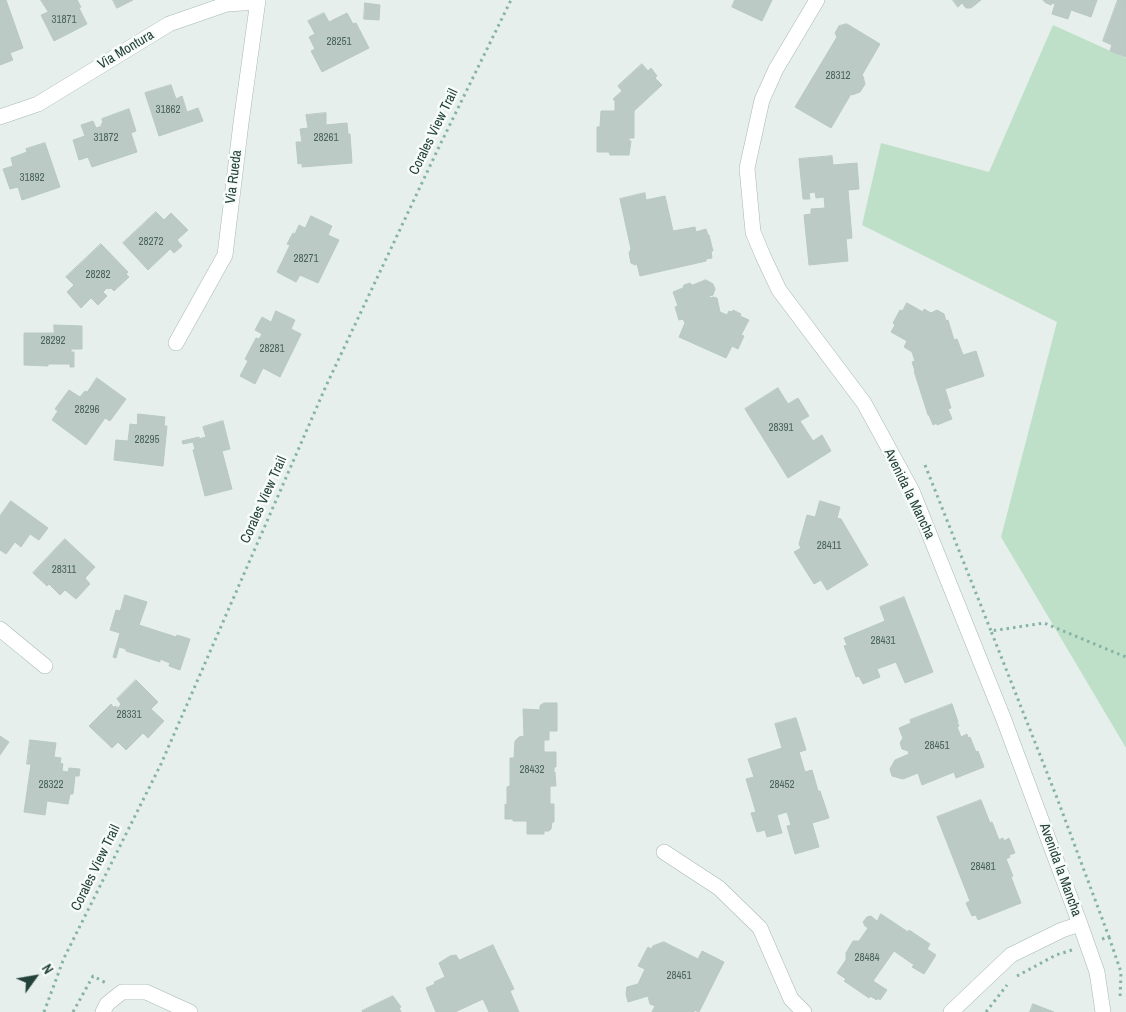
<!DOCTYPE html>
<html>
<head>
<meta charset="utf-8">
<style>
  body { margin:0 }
  #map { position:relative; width:1126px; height:1012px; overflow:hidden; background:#e6efeb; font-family:"Archivo Narrow",sans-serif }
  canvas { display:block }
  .north { position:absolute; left:10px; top:952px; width:50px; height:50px; -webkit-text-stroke:4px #f7fbf9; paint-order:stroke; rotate:58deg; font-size:14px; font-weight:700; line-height:20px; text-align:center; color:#24423a }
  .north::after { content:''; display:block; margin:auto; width:18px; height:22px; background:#24423a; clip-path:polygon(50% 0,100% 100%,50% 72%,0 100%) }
</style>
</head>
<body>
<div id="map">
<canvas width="1126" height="1012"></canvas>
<div class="north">N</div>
</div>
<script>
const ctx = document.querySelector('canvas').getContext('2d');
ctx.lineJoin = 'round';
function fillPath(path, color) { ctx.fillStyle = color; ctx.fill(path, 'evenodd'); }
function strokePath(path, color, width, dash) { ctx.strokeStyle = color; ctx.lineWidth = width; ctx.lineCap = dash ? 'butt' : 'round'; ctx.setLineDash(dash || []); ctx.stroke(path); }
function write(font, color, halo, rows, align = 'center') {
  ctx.font = font + ' "Archivo Narrow",sans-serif'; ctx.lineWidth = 5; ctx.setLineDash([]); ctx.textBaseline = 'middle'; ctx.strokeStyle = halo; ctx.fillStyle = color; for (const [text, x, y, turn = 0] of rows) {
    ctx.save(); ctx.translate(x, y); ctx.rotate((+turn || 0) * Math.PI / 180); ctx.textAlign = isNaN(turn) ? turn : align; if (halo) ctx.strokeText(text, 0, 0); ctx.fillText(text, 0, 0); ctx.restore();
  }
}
const green = new Path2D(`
  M1053 25 1126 58V748L1001 537 1057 322 862 225 881 143 989 172Z`);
const building = new Path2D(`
  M0 0H6L23 48 10 53 13 60 0 65Z
  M41 0H77L81 7 79 8 87 24 54 41 41 15 48 12Z
  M113 0H133L117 8Z
  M735 0H772L762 21 732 7Z
  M953 0H981L971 8H966L962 3 958 7Z
  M1043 0H1097L1091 17 1071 10 1068 19 1052 14 1055 4 1053 3 1051 5 1046 3Z
  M1118 0H1126V57L1110 51 1112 45 1103 41Z
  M365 3 380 5 379 20 364 19Z
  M324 13 329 22 347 13 353 24 356 23 369 48 322 72 311 51 315 49 309 37 315 34 308 21Z
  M847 24 880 44 862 75 863 76 865 84 860 92 852 95 851 94 831 128 795 107 837 37 835 33 839 26Z
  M642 64 648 71 651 68 657 76 655 78 662 85 634 111V138H629V141H631L629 155H610L609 152H597V127H600L601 111H615V101L613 99 622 91 618 86Z
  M171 85 176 99 182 96 187 112 198 108 203 121 159 136 145 93Z
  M129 109 136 131 131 133 137 152 92 167 88 157 79 160 73 140 85 136 81 125 93 121 96 128 102 126 101 124 103 123 102 119Z
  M326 113V125L347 123 348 134H350L352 163 302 167V163L298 164 296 142H302L300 129 308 128 306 115Z
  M45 143 60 187 22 200 18 187 10 189 3 169 13 166 11 158 27 152 26 149Z
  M832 156 833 165 857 163 859 189 848 190 852 238 846 239 848 261 809 265 804 215 811 214V209L825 208 824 197 816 198 815 192 809 193 810 199H803L799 159Z
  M645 193 646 200 665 196 673 231 695 227 696 232 706 229 708 235H709L713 251H711L712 258 706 259V261L640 276 637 264 635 265 631 263 629 253 631 249 620 199Z
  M156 212 164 220 171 213 188 230 177 240 182 246 174 253 170 249 148 270 123 243Z
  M311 216 332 226 328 235 339 240 318 283 300 275 296 282 277 272 290 245 287 244 293 233 295 234 299 225 305 228Z
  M101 244 128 272 126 274 129 277 114 291 111 288 109 289 107 288 103 292 107 296 98 305 91 298 81 308 67 292 74 285 66 277Z
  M706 280 713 284 715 289 713 295 709 296 710 298 713 297 717 298 720 312 727 315 729 311 732 312 733 310 741 314 740 316 749 320 741 335 744 336 738 349 732 346 726 358 679 337 685 323 683 319 679 320 675 307 678 306 673 292 683 288 684 285 690 283 692 285Z
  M907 303 923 312 924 309 931 313 937 310 944 314 946 321 948 320 954 340 957 339 963 355 976 351 984 376 945 389 951 408 948 409 952 419 937 425V423L933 425 929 415H928L914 371H915L912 362 915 361 912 352 904 347 907 341 891 332 895 325 893 323 900 310 902 311Z
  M276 311 295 320 291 329 301 334 280 377 263 368 255 384 240 376 248 361 245 359 256 338 259 339 262 334 255 330 262 317 271 322Z
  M54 325 82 326V349H71V352H74V367H70V364H48V366L24 365V333H54Z
  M97 378 126 399 110 421 105 418 86 445 52 420 58 411 55 409 69 390 80 397 85 391 87 392Z
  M778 388 788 404 798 398 809 416 800 421 813 441 822 435 831 451 788 478 745 409Z
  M138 414 165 417 164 426H167L163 466 114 460 116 440 128 441 130 424 137 425Z
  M223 421 230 449 222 451 232 489 205 496 193 450 195 449 193 442 183 444 182 441 199 437V439L206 437 203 427Z
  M11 501 48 528 39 540 30 534 21 547 15 542 6 554 0 550V516Z
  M820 501 840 507 837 518 841 519 868 565 827 590 821 580 814 584 794 552 801 548 799 544 807 515 815 517Z
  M65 539 95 567 85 578 90 584 76 599 65 590 60 595 49 584 47 586 33 573Z
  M125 595 147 602 139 625 176 637 177 635 190 639 180 670 169 666 170 663 160 659V662L126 651V649L119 647 116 658 113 657 120 633 110 630 116 610 120 611Z
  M904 597 933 672 905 683 896 662 877 669 880 677 863 684 859 676 856 677 844 646 847 645 844 638 885 621 880 607Z
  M136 680 158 702 151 709 164 721 148 738 143 733 126 750 118 742 112 748 89 726 111 704 114 708 115 706 118 708 121 704 117 699Z
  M544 703H557V731H549V740H544V752H556V767H554V773L555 772 556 786H550V804H554V822H552L551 829 549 831H544V834H527V821H513V819H505V804L507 805V787L510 786V758H514L515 741 519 737 524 736 523 709 540 710V706Z
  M952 704 958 722H957L959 726 957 727 961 737 967 734 968 738 970 737 976 752 978 751 984 767 956 778 954 772 922 785 918 773 903 779 892 776 890 769 895 760 909 754 908 751 902 749 900 743 903 738 899 728 911 723 910 720Z
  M796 718 806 750 799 752 805 772 812 770 818 791H820L829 818 812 823 819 847 795 854 787 826 791 825 787 812 777 815 782 833 767 837 765 830 757 832 751 813 756 812 746 779 754 777 748 759 782 748 775 724Z
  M0 736 9 742 0 755Z
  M30 740 56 743 54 757 61 758 60 763 63 764 62 771 68 772 69 768 80 769 79 776H75L73 794H70L68 804 47 801 45 815 24 812 31 764H27Z
  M981 800 990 823 992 822 999 840 1003 838 1004 841 1009 838 1015 853 1009 855 1010 857 1006 859 1013 876 1011 877 1021 903 978 920 976 915 972 916 966 903 970 901 937 817Z
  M881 914 908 932 909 930 930 944 927 949 936 955 924 974 912 967 914 965 894 951 873 981 887 990 880 1000 878 998 877 1000 870 996 869 998 844 981 846 979 837 973 846 960V953L853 941H859L868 928 865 926 863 922 867 917 871 916 877 921Z
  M664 942 698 959 702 951 724 962 699 1012 694 1010V1012H652L655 1006 650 1004 648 996 628 1002 626 994 627 987 638 984 645 969 638 966 648 947 651 949 653 946Z
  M493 945 514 989 510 991 519 1012H489L483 999 455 1012H436L426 988 435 984 434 982 445 977 439 963 450 956 456 955 459 960Z
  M393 996 401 1007 399 1008 401 1012H363L362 1011Z
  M1033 1004 1054 1012H1030Z`);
const path = new Path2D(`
  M925 465 991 631
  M1109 937 1121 972 1120 999
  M1102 939 1109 937 1057 798 991 631 1044 623 1126 657
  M1017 976 1056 955 1072 950
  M44 1012 64 958 161 764 326 386 438 149 511 0
  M73 1012 93 976 106 983
  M986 1012 1007 985`);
const street = new Path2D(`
  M817 0 776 69 762 100 747 168 753 232 763 256 779 290 864 403 912 491 1004 720 1080 924 1097 972 1103 1012
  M0 117 38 104 169 24 227 4 258 2
  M176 343 225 255 241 123 258 0
  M0 629 45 666
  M664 852 719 888 760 928 791 999 804 1012
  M103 1012 107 1004 122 992H146L190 1012
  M951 1012 1011 955 1062 930 1080 924`);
const numberNames = [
  ["31871",64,20],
  ["28251",339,42],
  ["28312",838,76],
  ["31862",168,110],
  ["31872",106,138],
  ["28261",326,138],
  ["31892",32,178],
  ["28272",151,242],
  ["28271",306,259],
  ["28282",98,275],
  ["28292",53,341],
  ["28281",272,349],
  ["28296",87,410],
  ["28391",781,428],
  ["28295",147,440],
  ["28411",829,546],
  ["28311",64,570],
  ["28431",883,641],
  ["28331",129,715],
  ["28451",937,746],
  ["28432",532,770],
  ["28322",51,785],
  ["28452",782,785],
  ["28481",983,867],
  ["28484",867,958],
  ["28451",679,976]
];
const streetNames = [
  ["Via Montura",126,50,-31],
  ["Corales View Trail",434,132,-64],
  ["Via Rueda",234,177,-83],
  ["Avenida la Mancha",909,494,64],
  ["Corales View Trail",264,500,-66],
  ["Corales View Trail",96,868,-64],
  ["Avenida la Mancha",1060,870,70]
];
fillPath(green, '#bfe0c8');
fillPath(building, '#bbcac4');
strokePath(building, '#b8c9c2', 1);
strokePath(street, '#a8b8b2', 16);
strokePath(path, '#86b3a5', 3, [2.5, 4]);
strokePath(street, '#fff', 15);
write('11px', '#4a645c', null, numberNames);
write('14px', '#24423a', '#f7fbf9', streetNames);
</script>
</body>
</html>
